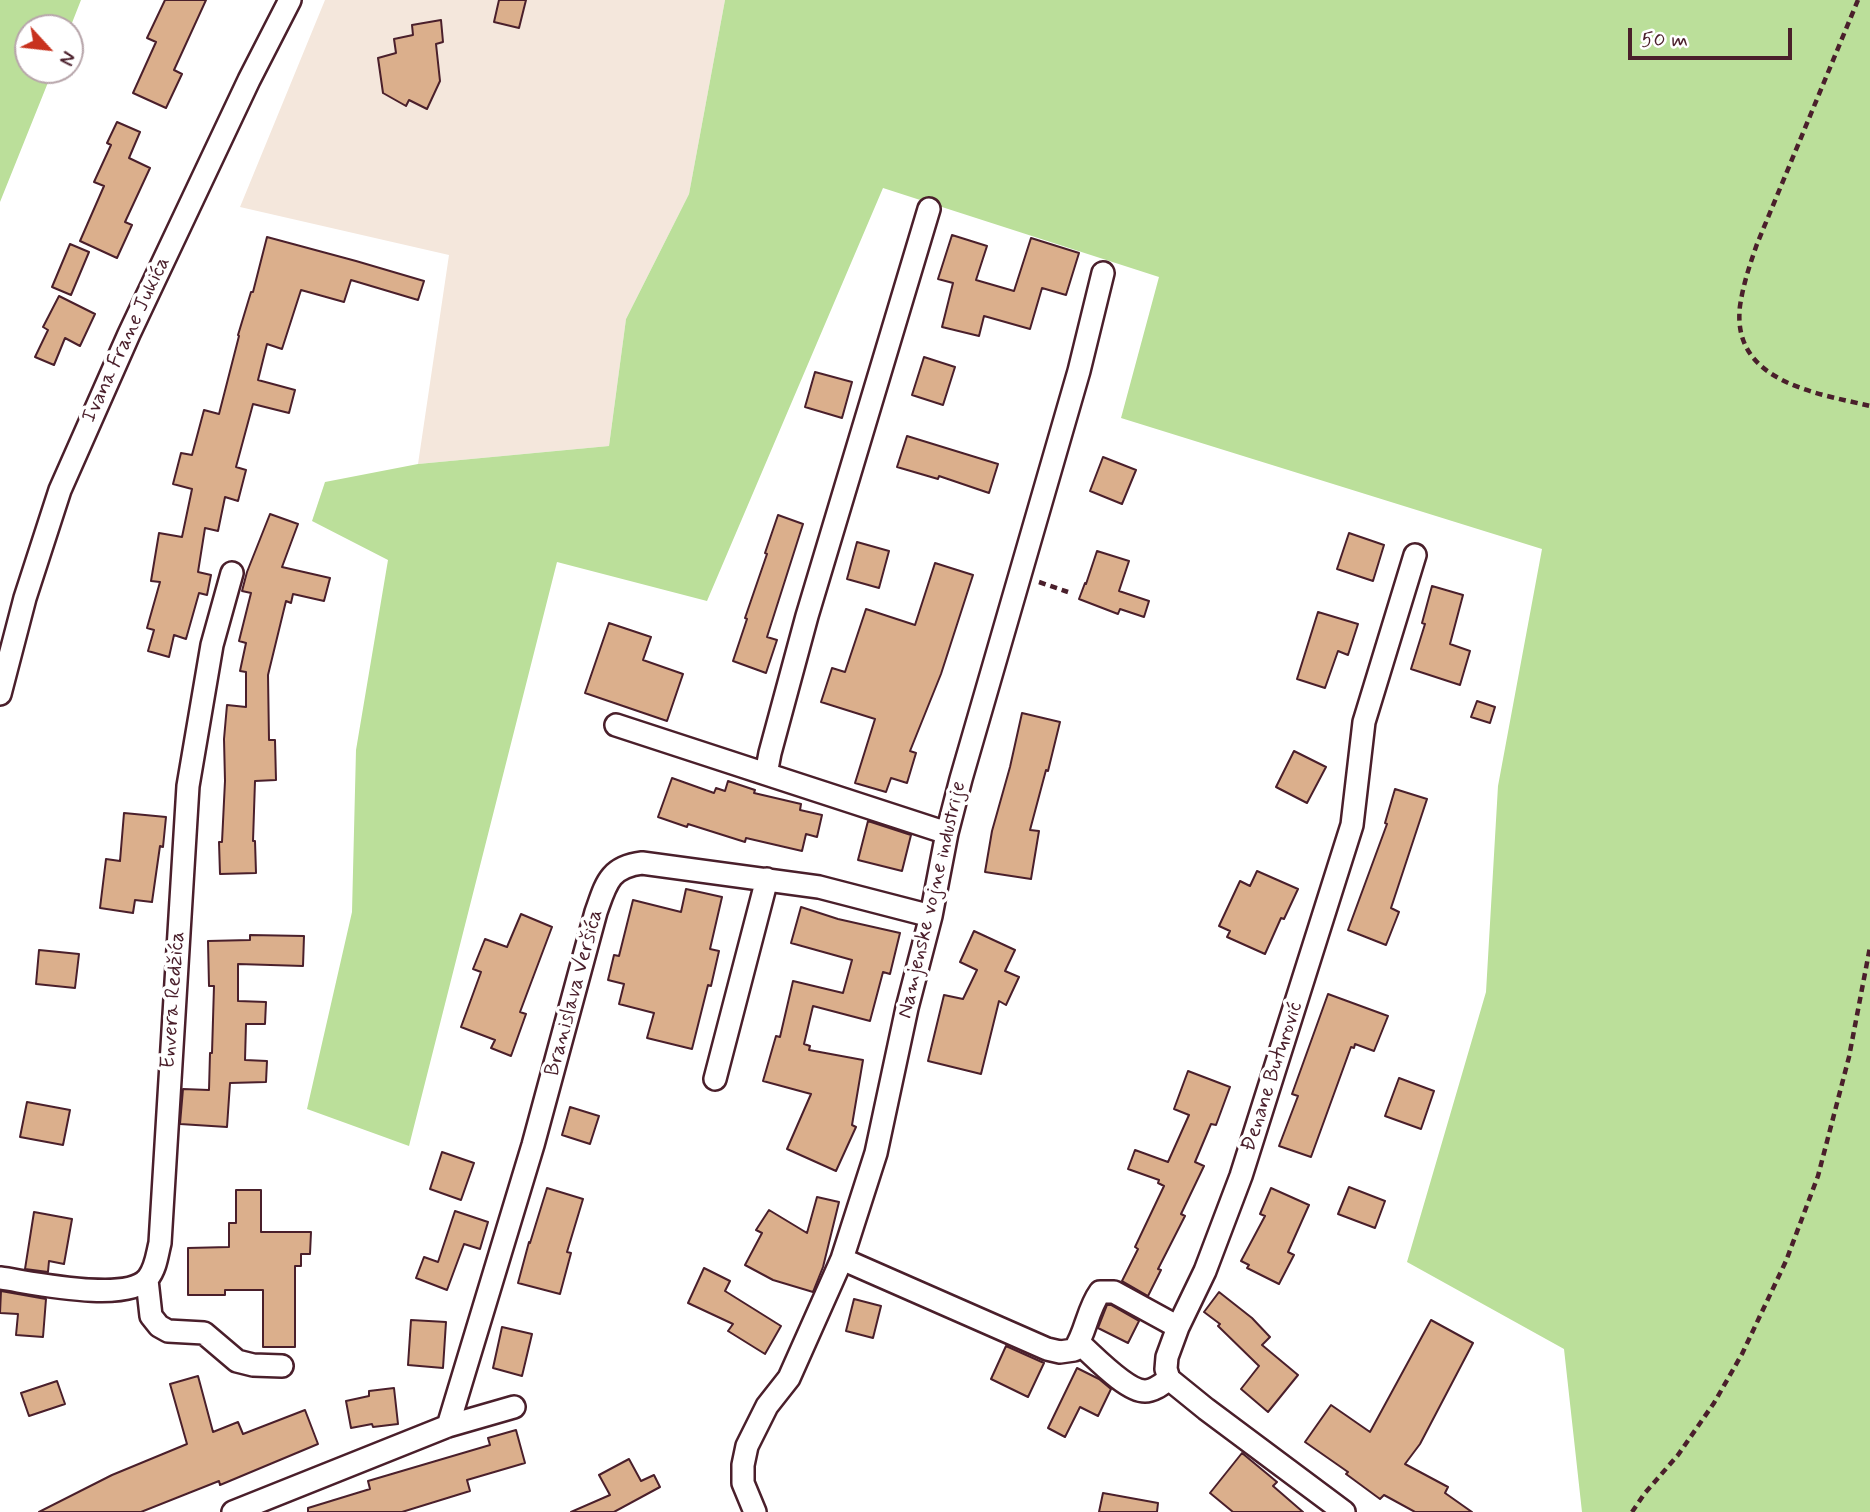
<!DOCTYPE html>
<html>
<head>
<meta charset="utf-8">
<style>
  body { margin:0 }
  #map { position:relative; width:1870px; height:1512px; overflow:hidden; background:#fff; font-family:Mynerve,sans-serif }
  canvas { display:block }
  .north { position:absolute; left:14px; top:14px; width:70px; height:70px; box-sizing:border-box; background:#fff; border:2px solid #b7a5aa; border-radius:50%; rotate:117deg; font-size:19px; font-weight:700; line-height:28px; text-align:center; color:#4a1f2b }
  .north::after { content:''; display:block; margin:auto; width:24px; height:32px; background:#c8321e; clip-path:polygon(50% 0,100% 100%,50% 72%,0 100%) }
  .scale { position:absolute; left:1628px; top:28px; width:164px; height:32px; box-sizing:border-box; border:4px solid #4a1f2b; border-top:0; padding-left:9px; font-size:21px; line-height:24px; white-space:nowrap; color:#4a1f2b; -webkit-text-stroke:5px #fff; paint-order:stroke }
</style>
</head>
<body>
<div id="map">
<canvas width="1870" height="1512"></canvas>
<div class="north">N</div>
<div class="scale">50 m</div>
</div>
<script>
const ctx = document.querySelector('canvas').getContext('2d');
ctx.lineJoin = 'round';
function fillPath(path, color) { ctx.fillStyle = color; ctx.fill(path, 'evenodd'); }
function strokePath(path, color, width, dash) { ctx.strokeStyle = color; ctx.lineWidth = width; ctx.lineCap = dash ? 'butt' : 'round'; ctx.setLineDash(dash || []); ctx.stroke(path); }
function write(font, color, halo, rows, align = 'center') {
  ctx.font = font + ' Mynerve,sans-serif'; ctx.lineWidth = 7; ctx.setLineDash([]); ctx.textBaseline = 'middle'; ctx.strokeStyle = halo; ctx.fillStyle = color; for (const [text, x, y, turn = 0] of rows) {
    ctx.save(); ctx.translate(x, y); ctx.rotate((+turn || 0) * Math.PI / 180); ctx.textAlign = isNaN(turn) ? turn : align; if (halo) ctx.strokeText(text, 0, 0); ctx.fillText(text, 0, 0); ctx.restore();
  }
}
const built = new Path2D(`
  M325 0H725L689 194 626 319 609 446 418 464 449 255 240 207Z`);
const green = new Path2D(`
  M0 0H81L70 28H28V70H53L0 202Z
  M725 0H1870V1512H1582L1564 1349 1407 1262 1486 992 1498 786 1542 549 1121 418 1159 277 883 188 707 601 557 562 409 1146 307 1109 352 912 356 750 388 560 312 521 325 482 418 464 609 446 626 319 689 194Z`);
const building = new Path2D(`
  M165 0H206L174 70 182 74 166 108 133 93 156 42 147 38Z
  M499 0H526L519 28 494 22Z
  M441 20 443 42 436 44 440 81 427 109 409 100 406 106 383 93 378 58 396 53 394 39 413 35 412 25Z
  M117 122 140 132 129 158 150 168 125 222 132 225 117 258 80 241 104 186 94 182 111 145 107 143Z
  M952 235 987 246 976 280 1014 291 1031 238 1079 253 1066 295 1042 288 1030 329 984 316 979 336 942 327 953 283 938 279Z
  M267 237 356 261 424 281 418 300 351 280 344 302 301 290 282 349 267 344 258 380 295 390 289 413 253 404 236 467 246 470 238 501 225 497 218 531 205 528 198 572 211 575 207 595 199 593 186 639 174 635 169 657 148 651 154 630 147 628 160 582 151 581 159 533 182 537 192 489 173 484 181 453 192 455 204 410 219 414 239 336 238 335 251 292H253Z
  M70 244 89 252 71 295 52 287Z
  M59 296 95 314 80 346 65 338 54 365 35 357 48 330 43 327Z
  M924 357 955 367 943 405 912 395Z
  M815 372 852 382 842 418 805 407Z
  M907 436 998 464 989 493 939 476 938 479 897 467Z
  M1103 457 1136 470 1122 504 1090 491Z
  M270 514 298 524 282 567 330 578 324 601 293 594 291 603 286 601 268 675 269 740H275L276 780 255 781 253 841H255L256 873 220 874 219 842H222L225 781 224 739 227 705 246 707V672L240 671 246 643 239 641 251 593 242 591 247 572Z
  M778 515 803 524 767 637 777 640 766 673 733 661 747 619 745 618 767 554 765 553Z
  M1349 533 1384 545 1373 581 1337 569Z
  M857 542 889 551 879 588 847 579Z
  M1097 551 1129 561 1119 591 1149 601 1144 617 1120 609 1118 614 1079 599 1085 583 1086 584Z
  M935 563 973 575 941 674 910 751 916 753 907 783 891 778 886 792 855 783 875 719 821 702 832 668 845 672 866 609 915 625Z
  M1432 586 1463 595 1450 644 1470 651 1460 685 1411 669 1425 624 1422 623Z
  M1318 612 1358 624 1348 655 1338 651 1325 688 1297 679Z
  M609 623 651 637 643 660 683 674 667 721 585 693Z
  M1477 701 1495 707 1490 723 1471 717Z
  M1022 713 1060 722 1048 771 1046 770 1030 830 1039 831 1031 879 985 872 992 831 1010 767Z
  M1294 751 1326 767 1307 803 1276 787Z
  M672 778 714 793 716 788 725 791 728 781 755 790 754 793 801 804 800 810 822 815 817 837 806 834 802 851 746 838 745 842 688 824 687 827 658 817Z
  M1395 789 1427 799 1391 908 1399 912 1386 945 1348 930 1387 824 1385 823Z
  M124 813 166 817 163 847 160 846 152 902 135 900 133 913 100 908 106 859 120 861Z
  M868 821 911 835 902 871 858 860Z
  M1257 871 1298 889 1284 919 1281 918 1265 954 1227 937 1230 931 1219 926 1240 881 1250 886Z
  M686 889 722 897 710 949 719 951 711 986 708 985 692 1049 647 1038 654 1013 619 1004 624 984 608 980 614 955 619 956 633 900 681 912Z
  M801 907 838 919 900 933 890 974 883 972 870 1021 813 1006 804 1044 810 1046 809 1050 863 1060 852 1125 856 1127 836 1171 787 1149 811 1094 763 1081 776 1036 780 1037 793 981 843 993 852 960 791 943Z
  M521 914 552 927 520 1012 526 1014 511 1056 491 1048 495 1040 461 1027 481 972 473 969 485 939 507 947Z
  M974 931 1015 950 1005 971 1019 977 1006 1005 999 1001 981 1074 928 1061 944 995 963 999 977 970 960 962Z
  M250 935 304 936 303 966 238 964V1001L266 1002 265 1024H246L245 1060 267 1061 266 1082 230 1083 227 1127 180 1124 183 1089 209 1090 210 1053H212L214 986H209L208 941 250 940Z
  M39 950 79 954 75 988 36 984Z
  M1328 994 1388 1016 1374 1051 1355 1044 1354 1048 1351 1047 1311 1157 1279 1146 1298 1096 1292 1094Z
  M1188 1071 1230 1087 1216 1125 1211 1124 1195 1162 1204 1166 1181 1214 1185 1216 1158 1269 1161 1270 1148 1296 1122 1281 1138 1249 1135 1247 1164 1186 1158 1183 1159 1180 1128 1169 1135 1150 1168 1162 1189 1115 1174 1109Z
  M1399 1078 1434 1091 1421 1129 1385 1116Z
  M27 1102 70 1110 63 1145 20 1137Z
  M570 1107 599 1116 590 1144 562 1135Z
  M442 1152 474 1163 461 1200 430 1189Z
  M1349 1187 1385 1201 1375 1228 1338 1214Z
  M547 1188 583 1199 567 1252 571 1253 560 1294 518 1283 529 1242 530 1243Z
  M1271 1188 1309 1205 1288 1252 1294 1255 1279 1284 1247 1268 1249 1265 1241 1261 1265 1216 1260 1214Z
  M236 1190H261V1232H311L310 1254H301V1266H295V1347H263V1290H225V1295H188V1248L229 1247V1223H236Z
  M817 1197 839 1202 823 1267 813 1292 773 1280 745 1265 762 1233 756 1230 769 1210 807 1233Z
  M455 1211 488 1222 480 1249 464 1244 447 1290 416 1278 424 1257 438 1262Z
  M34 1212 72 1219 64 1264 49 1261 48 1272 25 1269Z
  M704 1268 730 1281 725 1291 781 1326 765 1354 728 1331 733 1324 688 1303Z
  M1 1291 46 1299 43 1337 16 1335 18 1314 0 1313Z
  M1219 1292 1252 1318 1270 1337 1262 1345 1298 1375 1268 1412 1241 1389 1259 1366 1218 1326 1220 1324 1204 1312Z
  M854 1299 881 1306 873 1338 846 1331Z
  M1107 1305H1111L1139 1321 1128 1343 1098 1328Z
  M411 1320 446 1322 443 1368 408 1365Z
  M1431 1320 1473 1343 1420 1444 1405 1464 1448 1487 1445 1493 1472 1512H1415L1384 1495 1380 1499 1346 1474 1348 1472 1305 1442 1331 1405 1370 1432Z
  M502 1327 532 1334 522 1376 493 1368Z
  M1006 1346 1044 1363 1028 1397 991 1379Z
  M1077 1368 1099 1379 1111 1389 1098 1416 1080 1407 1065 1437 1048 1428Z
  M198 1376 213 1432 238 1422 243 1434 305 1410 318 1444 220 1485 219 1481 141 1512H39L112 1475 187 1444 170 1384Z
  M57 1381 65 1404 29 1416 21 1393Z
  M394 1388 398 1424 373 1427 372 1424 351 1428 346 1401 369 1396V1391Z
  M516 1430 525 1463 467 1480 470 1491 402 1512H308V1508L370 1489 368 1481 490 1445 488 1438Z
  M1242 1453 1277 1482 1273 1486 1303 1512H1233L1210 1493Z
  M629 1459 641 1481 654 1475 660 1487 614 1512H571L610 1495 599 1475Z
  M1103 1493 1158 1503 1157 1512H1099Z`);
const path = new Path2D(`
  M1858 0 1757 244C1750 264 1743 285 1740 306 1731 382 1816 393 1870 406
  M1039 582 1068 592
  M1632 1512 1645 1493 1678 1455 1714 1403 1742 1354 1786 1261 1818 1176 1849 1057 1870 947`);
const street = new Path2D(`
  M929 209 807 616 770 753 766 774 947 833
  M0 694 25 598 60 490 129 334 249 80 290 0
  M616 725 766 774
  M715 1079 767 879
  M842 1259 1047 1349 1060 1352 1074 1350C1086 1333 1087 1310 1100 1292H1114L1178 1327
  M0 1278C30 1282 127 1304 148 1278 156 1268 157 1255 160 1243L188 786 212 645 232 573
  M147 1280 151 1316 159 1326 168 1331 204 1333 237 1361 253 1365 282 1366
  M1079 1343C1093 1355 1126 1391 1145 1391 1154 1391 1162 1384 1169 1379
  M448 1426 533 1145 596 912C606 884 609 867 642 863L819 887 931 916
  M233 1512 448 1426 514 1407
  M755 1512 743 1483V1465L747 1446 767 1406 789 1378 842 1259 876 1153 907 1008 931 916 947 833 961 779 1079 371 1103 273
  M1344 1512 1206 1409 1169 1379 1166 1369 1167 1357 1178 1327 1205 1271 1241 1176 1352 825 1364 722 1415 555`);
const streetNames = [
  ["Ivana Frane Jukića",127,340,-65],
  ["Namjenske vojne industrije",933,900,-77],
  ["Branislava Veršića",575,993,-75],
  ["Envera Redžića",174,1000,-86],
  ["Đenane Buturović",1273,1077,-72]
];
fillPath(built, '#f4e7dc');
fillPath(green, '#bbdf9a');
fillPath(building, '#dbaf8c');
strokePath(building, '#4a1f2b', 2);
strokePath(street, '#4a1f2b', 26);
strokePath(path, '#4a1f2b', 4.5, [7, 5]);
strokePath(street, '#fff', 21);
write('21px', '#4a1f2b', '#fff', streetNames);
</script>
</body>
</html>
